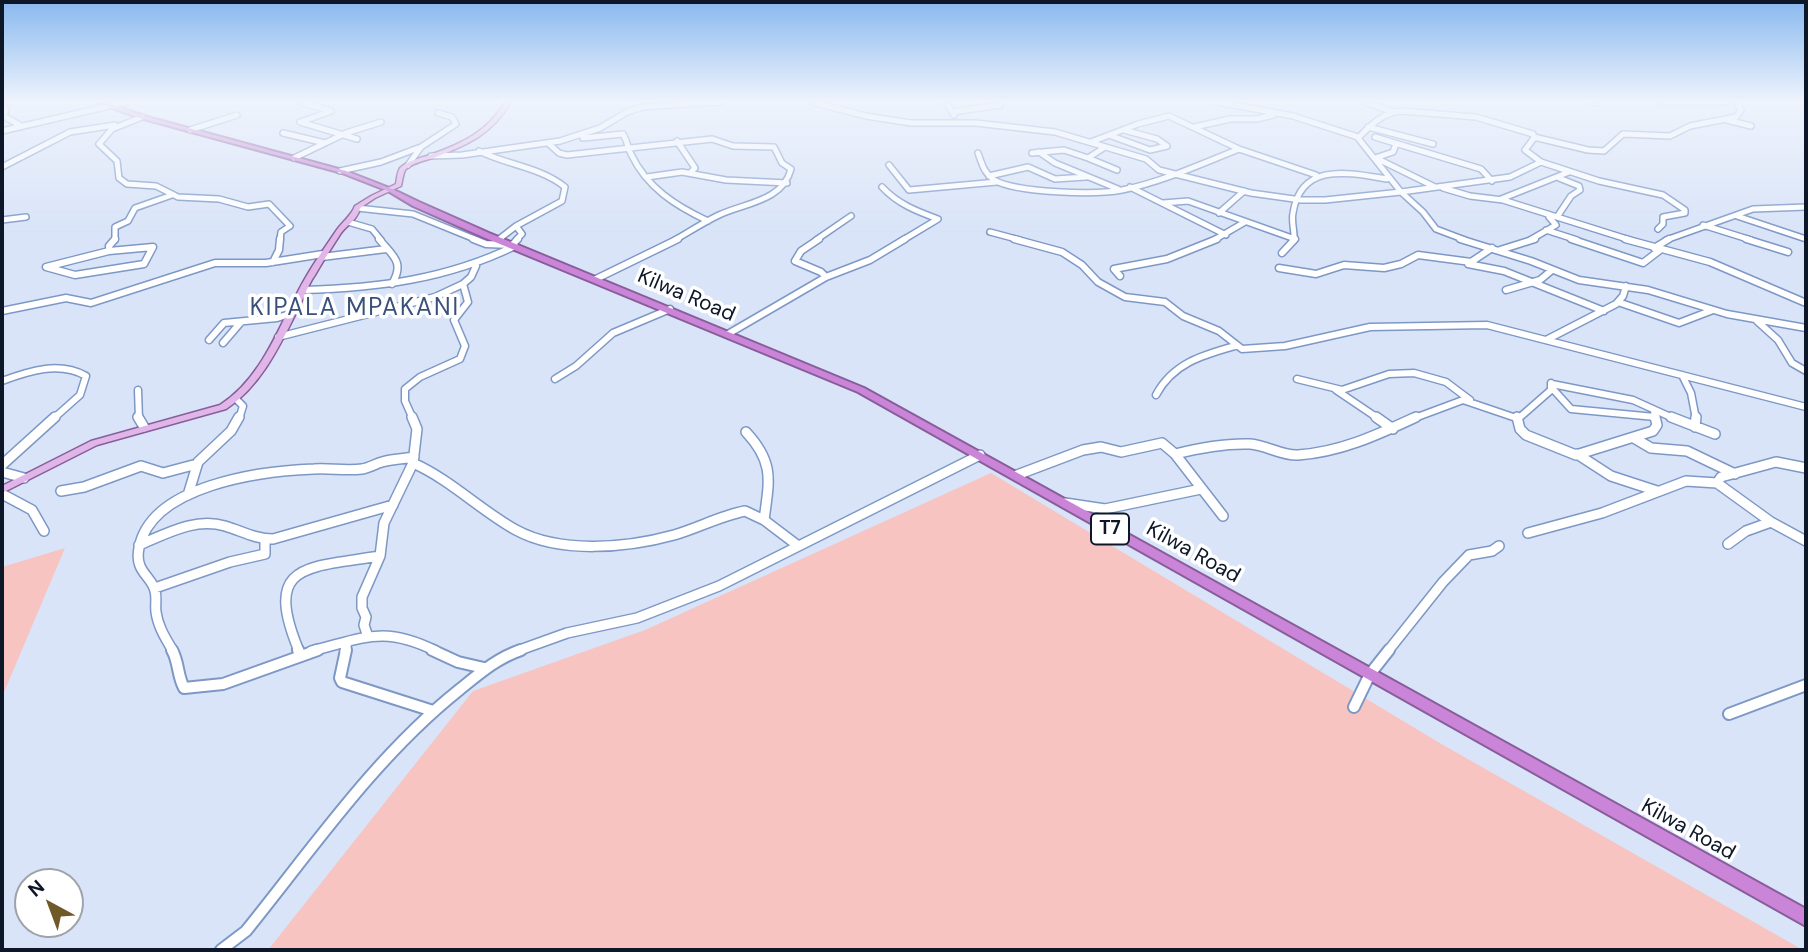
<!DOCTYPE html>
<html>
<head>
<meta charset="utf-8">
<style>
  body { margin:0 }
  #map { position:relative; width:1808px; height:952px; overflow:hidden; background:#d9e4f8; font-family:"DM Sans",sans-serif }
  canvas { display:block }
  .frame { position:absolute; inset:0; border:4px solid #0d1728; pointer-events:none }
  .north { position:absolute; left:14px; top:868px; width:70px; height:70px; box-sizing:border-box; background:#fff; border:2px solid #9ea2a9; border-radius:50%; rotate:319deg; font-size:19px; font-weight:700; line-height:28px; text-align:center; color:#0d1728 }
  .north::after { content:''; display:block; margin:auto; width:24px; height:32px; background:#715829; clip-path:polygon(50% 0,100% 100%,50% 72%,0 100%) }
</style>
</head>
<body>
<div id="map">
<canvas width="1808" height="952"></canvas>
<div class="frame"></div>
<div class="north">N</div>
</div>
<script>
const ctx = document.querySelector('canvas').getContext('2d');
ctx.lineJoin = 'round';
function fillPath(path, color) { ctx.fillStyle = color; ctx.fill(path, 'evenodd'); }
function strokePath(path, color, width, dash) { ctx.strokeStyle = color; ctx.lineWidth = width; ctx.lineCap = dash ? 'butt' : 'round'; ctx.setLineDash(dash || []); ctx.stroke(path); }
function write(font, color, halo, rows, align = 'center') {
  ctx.font = font + ' "DM Sans",sans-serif'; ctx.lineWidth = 7; ctx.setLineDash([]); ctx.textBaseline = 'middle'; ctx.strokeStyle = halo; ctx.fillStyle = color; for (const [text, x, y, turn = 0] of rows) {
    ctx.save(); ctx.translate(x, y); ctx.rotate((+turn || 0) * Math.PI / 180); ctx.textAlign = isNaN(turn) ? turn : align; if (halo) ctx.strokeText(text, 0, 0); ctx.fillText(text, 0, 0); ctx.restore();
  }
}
const green = new Path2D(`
  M991 473 1438 742 1803 950H268L473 691 645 630Z
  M65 548 2 697V567Z`);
const minorFar3 = new Path2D(`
  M300 102 331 111
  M812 102 866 116 911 123H976L1055 132 1146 159 1159 170 1251 193 1301 200H1325L1401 192
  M946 102 954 115
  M1218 102 1293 116 1358 137
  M1364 102 1394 112
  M1592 102 1596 103
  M1660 102H1726
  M2 103 6 110 4 116 21 126
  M1401 111 1476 117 1533 134 1534 138 1525 150 1541 162 1510 177 1401 192 1358 138C1371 125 1382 113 1401 111Z
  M329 112 300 122 357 139
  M952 112 1000 105
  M142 117 112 129 99 144 117 161 119 178 127 184 156 186 178 197 219 199 248 207 269 204 290 226 281 232 280 240
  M1727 120 1751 126
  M1194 127 1230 119H1257L1273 115
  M1368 127 1433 144
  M190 130 237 115
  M2 131 126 102
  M283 133 325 143
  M1109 135 1150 150 1167 146 1157 139 1124 130
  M1375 137 1481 169 1492 181
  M1534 137 1588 150 1604 151 1623 134 1670 136 1690 126 1736 117 1741 110 1736 102
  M583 138 623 134C627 141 628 148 631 154 647 188 676 206 708 221
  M677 141 695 168 690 173
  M1091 142 1138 124 1169 116 1239 149 1316 175
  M549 144 559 153 567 155 712 139 733 146 774 147 782 163 791 169C783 201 745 203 719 215 704 222 689 232 675 240
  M1105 147 1088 158 1117 170
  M479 151C507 165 540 167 565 187L562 201 516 226 498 240
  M1039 152 1055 163 1118 189
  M978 153C982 164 984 173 994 180 1017 193 1096 195 1122 190 1162 182 1201 164 1239 149
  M1032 153 1064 150 1088 158
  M431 156 462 155 560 141 600 128 627 112 643 107 720 102
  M294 158 346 133 381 122
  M1375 158 1393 152 1396 144
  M1376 158 1435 187
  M1541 162 1599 181 1663 195 1685 210V213L1663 217V224L1658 229
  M408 165 421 147 456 124 452 117 438 113
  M889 165 909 190 997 182
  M2 167 70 132 115 125
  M340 171 381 162 418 148
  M989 176 1028 167 1055 179 1086 177
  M647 177 682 172 726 180 787 183
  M882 187C898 204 916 211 938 219L903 240
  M1130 187 1226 235
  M1443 188 1470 196 1503 200 1630 240
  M1401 192 1423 212 1436 229 1465 240
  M1501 199 1569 172
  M1163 203 1188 201 1295 239
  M357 208 413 214 477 240
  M1219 213 1244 191
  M1737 216 1806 239
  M1557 217 1571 196 1580 190 1579 186 1559 178
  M2 220 26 217
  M348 222 372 229 381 240
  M1703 225 1751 240
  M516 226 522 234 516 240
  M1546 230 1577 240
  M990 232 1020 240
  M115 240V227L128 221 135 208 172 195
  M816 240 851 216
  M1214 240 1245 222
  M1294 240C1295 232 1291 222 1293 213 1301 161 1350 173 1387 179
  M1530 240 1556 225 1549 217
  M1666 240 1753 209 1806 207`);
const minorFar2 = new Path2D(`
  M379 239C393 256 405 262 392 284
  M473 239 486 244 512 245 518 239
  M819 239 801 251 795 261 821 272 826 277
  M1014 239 1062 252 1082 265 1098 282 1125 297 1165 302 1183 316 1219 331 1242 349 1285 346 1370 327 1487 325 1806 407
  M1460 239 1531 261 1579 280 1648 290 1727 314 1806 328
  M1571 239 1643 263 1660 250
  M1625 239 1710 262 1806 303
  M1746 239 1788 252
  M153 247 144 264 75 275 46 267 109 251Z
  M1654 248 1669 239
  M1500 250 1535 239
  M109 251V246L115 239
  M1282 253 1295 239
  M322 257 386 249
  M273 262 279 250 280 239
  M1468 264 1504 271 1604 311
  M1279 268 1316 274 1344 265 1384 268 1401 264 1418 255 1471 262 1492 248
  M1120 276 1114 269 1167 259 1217 239
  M596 279 678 239
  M303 290C378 288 447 279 515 246
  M1506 290 1540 280 1552 270
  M1618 302 1679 323 1713 310
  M2 311 66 298 91 303 215 263H266L323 254
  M1757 321 1778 340 1792 363 1806 371
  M728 334 826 277 870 260 905 239
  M278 337 435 297 463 284 471 277 476 266
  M1548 339 1616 304 1623 296 1626 286
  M209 340 224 323 277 318 290 314
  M223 343 241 322
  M1682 375 1691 393 1696 419
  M555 379 576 366 613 333 670 309
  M1297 379 1342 390 1389 374 1414 373 1446 382 1470 400
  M2 381C29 371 59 361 86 376L80 395 53 419
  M1552 384 1633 400 1675 419
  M1552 388 1571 409 1655 417
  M138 390 139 419
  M1336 390 1379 419
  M1156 395C1173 363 1203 355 1235 346
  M236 399 243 406 239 419
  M1654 411 1656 419
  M1519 418 1551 390V383
  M413 419 405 401V389L420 377 460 359 465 346 454 320 468 302 463 284
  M1412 419 1463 400 1519 419`);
const minorFar1 = new Path2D(`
  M138 417 144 427
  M1376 417 1393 429
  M1517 417 1520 429 1526 435 1576 455 1653 431 1657 425 1655 417
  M1671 417 1715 434
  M1695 427 1696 417
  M746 432C775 463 769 481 764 520
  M1634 438 1651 448 1687 451 1735 474
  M1175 454C1199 448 1225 443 1250 444 1266 445 1282 456 1298 455 1341 452 1377 435 1416 417
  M1577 454 1611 476 1657 491
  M413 463C451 480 480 510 516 530 560 554 627 548 674 535 698 528 720 516 745 511L764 520 797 545
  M2 465 55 417
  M1806 468 1776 462 1721 477 1717 483 1771 522 1806 541
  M2 472 24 478
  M1017 475 1083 450 1101 447 1121 452 1162 443 1175 454 1223 516
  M61 491 84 487 141 466 163 473 197 464
  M2 494 32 510 44 531
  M188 495 198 462 231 431 239 417
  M1065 503 1105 509 1201 489
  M1528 533 1602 513 1686 481 1717 483
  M1728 544 1746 531 1771 522
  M139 545C166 534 195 517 225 526 242 531 255 539 273 539L393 505
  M155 588 230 562 265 554V539
  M368 637 364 625 366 617 362 608V597L380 556 384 523 413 463 417 429 412 417
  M173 651C166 639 158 627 156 612 155 605 157 597 155 591 152 576 134 572 139 548 151 485 261 471 314 469 330 468 346 471 362 469 369 468 375 464 382 462 392 459 404 459 414 457
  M299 651C262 562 307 568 380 556
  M311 651C365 638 383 625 436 651
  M345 651 347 642
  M517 651 567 633 637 618 719 586 980 455
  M1388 651 1443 582 1469 555 1492 551 1499 546`);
const minor = new Path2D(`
  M172 650C179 662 177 675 184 688L223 684 318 650
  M298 650 300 654
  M346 650 340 678 342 682 433 711
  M432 650 458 662 484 668
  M1354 707 1370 674 1389 650
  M1729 714 1806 685
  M221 950 246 931C313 848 375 757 459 690 479 674 497 658 521 650`);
const major = new Path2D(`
  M505 102H511C492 134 469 144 436 157 427 160 411 163 405 170 403 174 402 182 401 186L375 198 360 208C358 219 347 225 341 233 332 247 323 261 315 275 308 285 304 297 298 309 280 345 261 386 226 409L97 445 2 493V486L91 441 220 405C265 376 280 321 306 277 315 261 326 246 336 231 342 222 351 216 355 206L371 196 396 184C397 179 397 173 400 168 407 161 421 158 430 155 463 143 487 132 505 102Z`);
const highway = new Path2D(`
  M96 102H104L144 116 346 171 392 189 419 202 489 233 864 388 1806 909V926L858 392 483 237 413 206 388 191 342 173 140 118Z`);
const shields = [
  [1110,529,38]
];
const shieldNames = [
  ["T7",1110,529]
];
const streetNames = [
  ["Kilwa Road",686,296,23],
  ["Kilwa Road",1193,553,29],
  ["Kilwa Road",1688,830,29]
];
const quarterNames = [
  ["KIPALA MPAKANI",355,309]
];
fillPath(green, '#f7c4c1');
strokePath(minorFar3, '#7e98c6', 8);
strokePath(minorFar2, '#7e98c6', 9);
strokePath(minorFar1, '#7e98c6', 12);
strokePath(minor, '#7e98c6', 14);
strokePath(major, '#885e9a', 3);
strokePath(highway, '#885e9a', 4);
strokePath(minorFar3, '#fff', 5);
strokePath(minorFar2, '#fff', 6);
strokePath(minorFar1, '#fff', 9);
strokePath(minor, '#fff', 10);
fillPath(major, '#e0b6e8');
fillPath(highway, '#cb85d8');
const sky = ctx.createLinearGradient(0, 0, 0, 235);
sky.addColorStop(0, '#88b8ef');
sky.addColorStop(0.43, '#eef3fc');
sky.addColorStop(1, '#eef3fc00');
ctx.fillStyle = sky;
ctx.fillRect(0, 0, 1808, 235);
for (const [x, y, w] of shields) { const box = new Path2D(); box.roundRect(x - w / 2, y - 15.5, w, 31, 5); ctx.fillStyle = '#fff'; ctx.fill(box); strokePath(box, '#0d1728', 2); }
write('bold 19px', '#0d1728', null, shieldNames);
write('21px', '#0d1728', '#fff', streetNames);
ctx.letterSpacing = '2px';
write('24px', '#39517a', '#fff', quarterNames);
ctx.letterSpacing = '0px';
</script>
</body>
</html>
